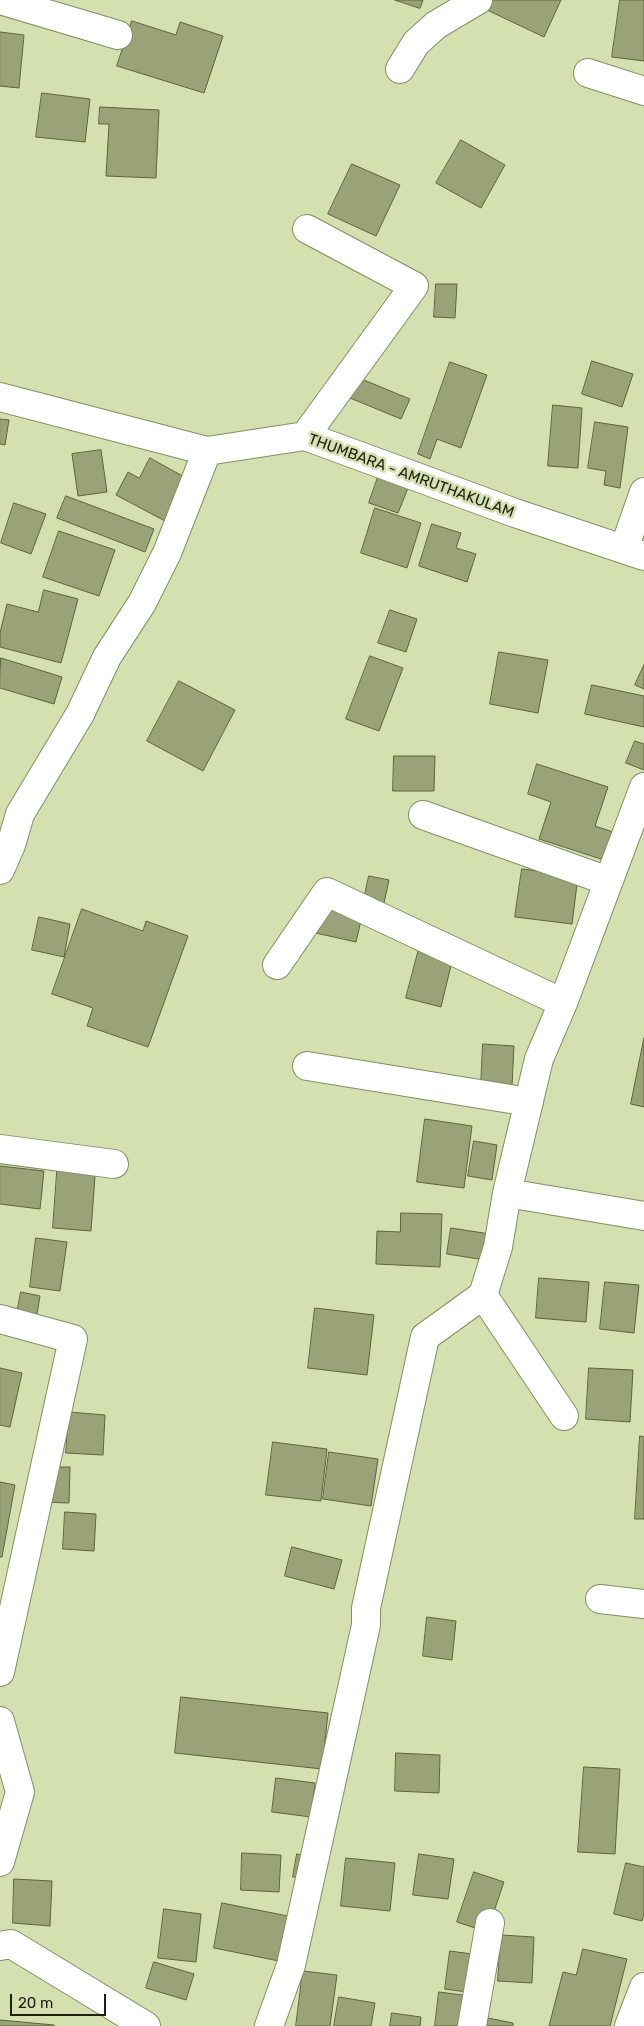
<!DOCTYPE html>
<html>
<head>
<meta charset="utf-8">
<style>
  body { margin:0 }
  #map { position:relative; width:644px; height:2026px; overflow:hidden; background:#d5e0b1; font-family:Rubik,sans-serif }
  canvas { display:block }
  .scale { position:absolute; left:10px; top:1994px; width:96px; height:22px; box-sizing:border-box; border:2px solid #1d210f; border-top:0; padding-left:6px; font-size:15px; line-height:18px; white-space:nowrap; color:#1d210f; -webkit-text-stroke:4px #d5e0b1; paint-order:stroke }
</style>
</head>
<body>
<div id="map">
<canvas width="644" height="2026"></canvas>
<div class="scale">20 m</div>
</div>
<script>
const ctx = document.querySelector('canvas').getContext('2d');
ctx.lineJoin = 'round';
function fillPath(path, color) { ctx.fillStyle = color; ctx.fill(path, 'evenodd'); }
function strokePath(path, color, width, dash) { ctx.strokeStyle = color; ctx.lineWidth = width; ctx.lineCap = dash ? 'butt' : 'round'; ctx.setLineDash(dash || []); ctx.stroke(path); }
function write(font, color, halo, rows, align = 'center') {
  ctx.font = font + ' Rubik,sans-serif'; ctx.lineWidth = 5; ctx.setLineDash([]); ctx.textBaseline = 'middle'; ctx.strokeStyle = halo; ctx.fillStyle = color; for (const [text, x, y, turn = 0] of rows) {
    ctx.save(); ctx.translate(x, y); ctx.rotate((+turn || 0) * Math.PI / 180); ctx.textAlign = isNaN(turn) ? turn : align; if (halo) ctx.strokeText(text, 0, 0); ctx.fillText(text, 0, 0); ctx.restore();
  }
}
const building = new Path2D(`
  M395 0H423L420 8Z
  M492 0H561L544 37 487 10Z
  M620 0H644V61L612 57Z
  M132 21 176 35 180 22 223 36 204 93 117 66Z
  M0 32 24 35 19 88 0 86Z
  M42 93 90 99 85 142 36 137Z
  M100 107 159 110 156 178 106 176 109 124H99Z
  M461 140 505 165 481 208 436 183Z
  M352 164 400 185 376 236 328 214Z
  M436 284H457L455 318 434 317Z
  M592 361 633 374 622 407 582 394Z
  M450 362 487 375 461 448 437 439 430 459 418 454Z
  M359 378 410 399 401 419 350 398Z
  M553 405 582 408 578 468 548 466Z
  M0 419 9 420 5 445 0 444Z
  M595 422 628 427 620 488 604 485 606 471 588 468Z
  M101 450 107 492 78 496 72 454Z
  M150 458 188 479 165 521 116 495 128 472 139 478Z
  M378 477 408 488 398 513 369 503Z
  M66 496 154 529 145 552 57 518Z
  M14 503 46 514 31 554 1 543Z
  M375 508 421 523 407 568 361 553Z
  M432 524 461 533 456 548 476 554 467 582 419 566Z
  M59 531 115 550 99 596 43 577Z
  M44 590 78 599 61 663 0 647V633L7 604 38 612Z
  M390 610 417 619 406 652 378 643Z
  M499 652 548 660 538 713 490 704Z
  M370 656 403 668 379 731 346 719Z
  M1 658 62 677 54 704 0 688Z
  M644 665V689L635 685Z
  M179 681 235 710 203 771 147 741Z
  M592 685 644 696V727L585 714Z
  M635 741 644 744V770L626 763Z
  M394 756H435L434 791H393Z
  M537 764 608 787 595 826 613 832 604 860 539 839 551 802 528 794Z
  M522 869 578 876 572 924 515 917Z
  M369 876 389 880 384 903 364 899Z
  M319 897 364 908 356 942 311 932Z
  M82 909 143 931 146 921 188 936 148 1047 87 1026 93 1008 52 994Z
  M39 917 70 924 64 957 32 950Z
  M421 941 455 949 441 1007 406 998Z
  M644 1038V1107L631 1104Z
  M483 1044 514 1046 512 1086 481 1085Z
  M425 1119 472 1126 464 1188 417 1182Z
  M474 1141 497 1145 492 1180 468 1176Z
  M58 1159 96 1162 91 1231 53 1228Z
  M0 1166 44 1171 40 1209 0 1204Z
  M401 1213 442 1214 440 1267 376 1264 377 1231 400 1232Z
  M451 1228 490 1234 485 1260 447 1254Z
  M36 1238 67 1242 60 1291 30 1287Z
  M539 1278 589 1282 586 1322 536 1318Z
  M605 1282 639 1285 634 1333 600 1329Z
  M21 1292 40 1296 35 1326 15 1323Z
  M315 1308 374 1315 367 1375 308 1368Z
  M0 1368 22 1373 10 1427 0 1425Z
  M589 1368 633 1370 630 1422 586 1419Z
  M69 1412 105 1415 103 1455 66 1453Z
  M640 1436 644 1437V1519H635Z
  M273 1442 327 1449 321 1501 266 1495Z
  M329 1452 378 1459 371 1506 323 1499Z
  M42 1467H70L69 1503 41 1502Z
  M0 1482 15 1485 2 1557H0Z
  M65 1512 96 1514 94 1551 63 1549Z
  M292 1547 342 1560 334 1589 285 1576Z
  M427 1617 456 1621 452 1660 423 1656Z
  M181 1697 328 1713 322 1769 175 1753Z
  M396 1753 440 1755 439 1793 395 1791Z
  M584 1767 620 1769 615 1854 578 1852Z
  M276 1778 315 1783 311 1817 272 1812Z
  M242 1853 281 1855 279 1892 241 1890Z
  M297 1854 309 1856 307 1878 293 1877Z
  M419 1854 454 1859 448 1899 413 1895Z
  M346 1858 395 1863 390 1911 341 1906Z
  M626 1863 644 1867V1913L642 1921 614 1914Z
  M474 1872 504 1882 487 1932 457 1922Z
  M14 1879 52 1881 50 1926 13 1923Z
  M222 1903 293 1917 284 1962 214 1948Z
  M164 1909 201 1914 196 1962 158 1958Z
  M501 1935 534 1937 532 1983 498 1981Z
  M583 1949 627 1959 610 2026H549L563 1972 576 1975Z
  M450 1951 479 1955 474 1993 445 1989Z
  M154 1962 194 1974 186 2000 146 1988Z
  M303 1971 337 1975 330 2026H296Z
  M439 1992 470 1996 466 2026H435Z
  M339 1997 375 2003 371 2026H334Z
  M392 2013 421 2017 420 2026H390Z
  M488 2018 513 2023V2026H487Z
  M0 2020 54 2025V2026H0Z`);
const minor = new Path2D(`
  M0 0 118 35
  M400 69 416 43 436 25 478 0
  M588 73 644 91
  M0 397 207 451 305 436 515 513 644 556
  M305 436 414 286 307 229
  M624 549 644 492
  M423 815 608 881
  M0 870 11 845 20 814 80 714 107 657 142 603 167 553 207 451
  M277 965 327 892 563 1003
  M307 1066 529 1102
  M0 1149 114 1164
  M507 1193 644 1216
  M483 1295 564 1416
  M0 1319 73 1339 0 1672
  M600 1599 644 1604
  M0 1721 20 1792 0 1862
  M0 1946 11 1944 146 2026
  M269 2026 291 1965 366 1625V1608L425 1337 483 1295 498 1247 507 1193 539 1059 563 1003 644 787
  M472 2026 490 1923
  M629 2026 644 1987`);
const streetNames = [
  ["THUMBARA - AMRUTHAKULAM",411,476,20]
];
fillPath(building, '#99a377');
strokePath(building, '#5c643b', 1);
strokePath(minor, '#858e63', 30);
strokePath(minor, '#fff', 28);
write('15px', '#1d210f', '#d5e0b1', streetNames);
</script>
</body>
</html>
